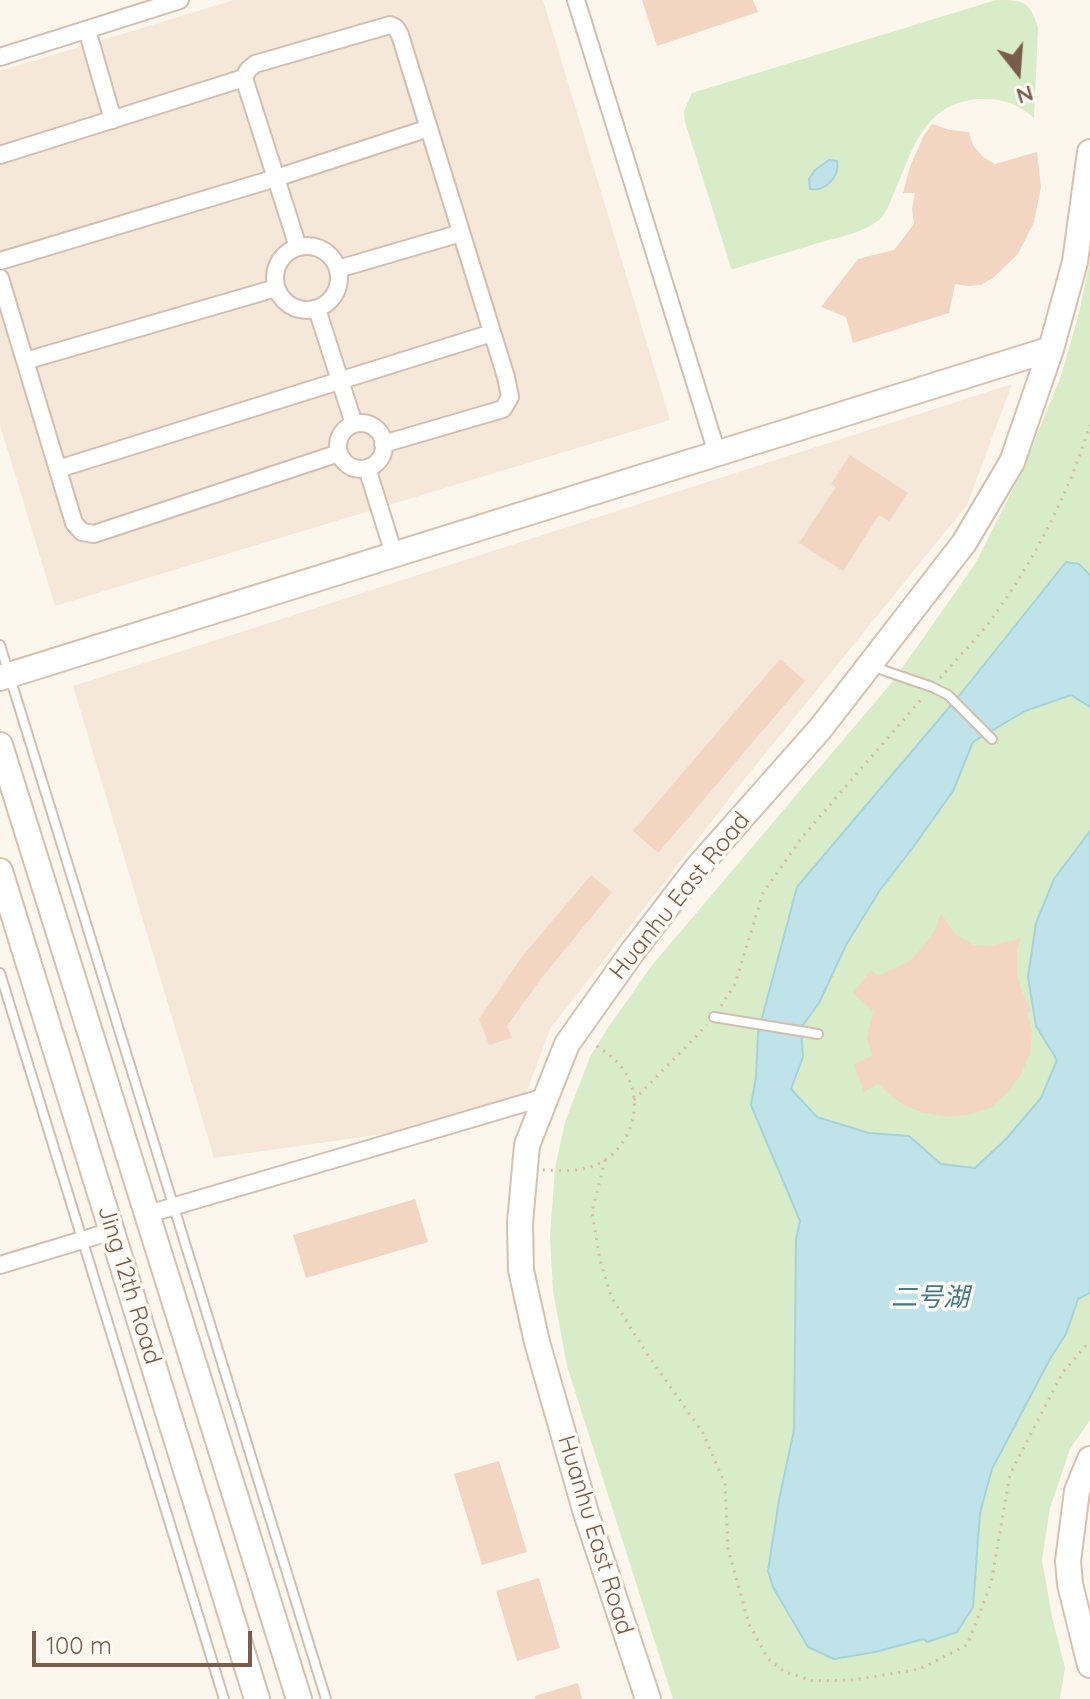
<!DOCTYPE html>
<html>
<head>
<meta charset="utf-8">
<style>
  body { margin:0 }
  #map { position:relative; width:1090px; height:1699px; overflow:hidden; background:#fdf6ec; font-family:Quicksand,sans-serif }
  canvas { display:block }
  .north { position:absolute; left:978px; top:32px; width:80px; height:80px; -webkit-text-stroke:6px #fffaf3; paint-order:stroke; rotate:163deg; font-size:22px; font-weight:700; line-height:32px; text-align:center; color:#7a5c4d }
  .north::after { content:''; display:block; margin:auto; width:28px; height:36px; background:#7a5c4d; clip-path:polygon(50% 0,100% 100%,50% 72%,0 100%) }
  .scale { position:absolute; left:32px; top:1631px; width:220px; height:36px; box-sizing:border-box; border:4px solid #7a5c4d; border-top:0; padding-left:10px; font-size:24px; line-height:28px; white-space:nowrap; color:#7a5c4d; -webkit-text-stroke:6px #fffaf3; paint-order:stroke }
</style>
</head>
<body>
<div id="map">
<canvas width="1090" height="1699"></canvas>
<div class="north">N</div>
<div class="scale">100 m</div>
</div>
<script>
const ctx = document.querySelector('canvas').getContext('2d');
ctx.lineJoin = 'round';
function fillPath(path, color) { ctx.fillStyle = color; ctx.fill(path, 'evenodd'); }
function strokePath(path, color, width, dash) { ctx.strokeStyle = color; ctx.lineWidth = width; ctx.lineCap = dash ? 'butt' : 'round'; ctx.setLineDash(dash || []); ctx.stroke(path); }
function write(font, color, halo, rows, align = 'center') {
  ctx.font = font + ' Quicksand,"Noto Sans SC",sans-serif'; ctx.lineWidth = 7; ctx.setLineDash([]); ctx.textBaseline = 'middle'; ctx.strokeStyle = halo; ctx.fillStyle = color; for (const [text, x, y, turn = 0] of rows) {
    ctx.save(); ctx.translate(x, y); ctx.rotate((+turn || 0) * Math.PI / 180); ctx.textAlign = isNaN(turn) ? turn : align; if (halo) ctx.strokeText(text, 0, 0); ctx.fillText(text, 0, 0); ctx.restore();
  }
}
const residential = new Path2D(`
  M234 0H543L670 420 55 606 0 425V71Z
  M1012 384 967 505 747 776 550 1029 518 1115 214 1158 73 686Z`);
const green = new Path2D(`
  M996 0C1022 0 1030 0 1038 28L1034 118C1017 103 1002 98 979 99 923 103 913 150 894 193 890 202 887 213 879 220 864 232 840 237 822 242 792 251 763 260 733 269L731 268 685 122 684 111 692 93Z
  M1090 261V1420L1070 1449 1050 1508 1042 1560 1052 1617 1065 1668 1060 1699H673L567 1366 553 1291 550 1237 555 1168 565 1122 590 1057 609 1026 653 964 893 681 975 564 1023 469 1061 376 1079 313Z`);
const water = new Path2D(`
  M829 160 837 161C840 177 825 192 810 189L809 179 815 170Z
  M1066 562 1079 564 1090 575V707L1071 695 1025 711 973 742 953 791 914 846 880 890 846 945 819 1003 801 1028 803 1057 791 1089 817 1117 869 1133 909 1136 941 1164 975 1168 1006 1139 1041 1098 1057 1060 1036 1026 1028 977 1036 923 1054 879 1090 831V1293L1078 1299 1066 1334 1050 1359 992 1469 980 1513 973 1607 957 1632 927 1642 924 1639 875 1652 834 1659 808 1647 773 1587 768 1571 779 1500 794 1430 796 1239 800 1221 751 1105 756 1077 758 1033 797 887 963 691Z`);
const building = new Path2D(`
  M642 0H753L758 12 657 46Z
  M932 124 950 130 969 132 973 145 983 157 995 164 1037 152 1041 187 1034 222 1018 254 993 278 981 285 968 286 955 284 949 313 853 343 846 317 821 307 858 259 894 250 914 224 912 209 915 193H903L910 167 923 137Z
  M850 455 908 493 889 521 879 515 843 571 799 543 836 487 831 484Z
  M780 659 805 681 658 853 633 831Z
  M591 875 612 892 543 976 507 1026 512 1038 489 1045 479 1019 521 958Z
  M941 914 956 935 974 945 992 946 1021 938 1017 950V973L1021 989 1031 1011 1027 1013 1032 1030 1030 1054 1020 1076 1006 1094 990 1108 967 1115 948 1117 924 1113 904 1105 891 1096 878 1083 864 1092 854 1064 872 1056 867 1038 873 1011 853 993 871 970 878 976 910 961 923 947 935 930Z
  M415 1199 428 1242 306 1278 293 1235Z
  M499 1461 527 1552 482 1565 454 1474Z
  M539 1578 560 1648 517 1661 496 1591Z
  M578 1683 582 1699H535V1696Z`);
const path = new Path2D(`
  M940 678C958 657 980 636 996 613 1037 555 1069 492 1090 425
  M721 1006 735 984 763 893 803 836 924 696
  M634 1100 707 1025
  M605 1160 592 1212 600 1260 611 1296 645 1351 703 1433 725 1484 728 1549 749 1624 768 1659 785 1672 813 1681 853 1680 920 1669 967 1645 991 1584 1010 1474 1063 1372 1090 1341
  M543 1170C557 1170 573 1172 587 1168 628 1157 647 1107 625 1072 617 1059 604 1051 592 1043`);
const lane = new Path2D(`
  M0 645 326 1699
  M874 667 932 687 948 695 992 739
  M0 973 224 1699
  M714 1017 818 1034`);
const street = new Path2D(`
  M576 0 717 453
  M87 30 113 120
  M0 57 180 0
  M244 78 248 70 255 64 390 25 396 28 400 35 506 377 510 397 503 409 383 444
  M0 155 244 78 298 247
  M275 278a32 32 0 1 1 64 0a32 32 0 1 1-64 0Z
  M0 261 276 178 429 128
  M338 269 461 233
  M0 278 74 523 82 532 94 534 339 453
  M317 309 354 424
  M25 361 276 288
  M338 446a23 23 0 1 1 46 0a23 23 0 1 1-46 0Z
  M367 468 394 554
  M58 469 492 333
  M148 1214 545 1097
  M0 1265 112 1231`);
const secondary = new Path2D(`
  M0 678 1051 349
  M0 745 299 1699
  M0 871 257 1699
  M1090 1459 1077 1491 1068 1561 1070 1584 1090 1665
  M648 1699 586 1513 537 1342 521 1270 520 1223 527 1145 567 1044 633 951 697 868 820 729 964 543 1012 462 1051 349 1075 262 1090 152`);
const streetNames = [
  ["Huanhu East Road",680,896,-51],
  ["Jing 12th Road",129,1285,73],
  ["Huanhu East Road",595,1535,73]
];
const waterNames = [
  ["二号湖",930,1298]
];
fillPath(residential, '#f5e8da');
fillPath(green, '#d8ecc9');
fillPath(water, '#bfe3e8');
strokePath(water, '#a5d3da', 2);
fillPath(building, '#f3d5c3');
strokePath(lane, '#d1beb0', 12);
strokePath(street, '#d1beb0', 20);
strokePath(secondary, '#d6c0b0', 28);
strokePath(path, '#d9b8a5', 3, [2, 6]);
strokePath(lane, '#fff', 8);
strokePath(street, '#fff', 16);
strokePath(secondary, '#fff', 24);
write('24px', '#7a5c4d', '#fffaf3', streetNames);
write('italic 26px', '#437c86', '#fffaf3', waterNames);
</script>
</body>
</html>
